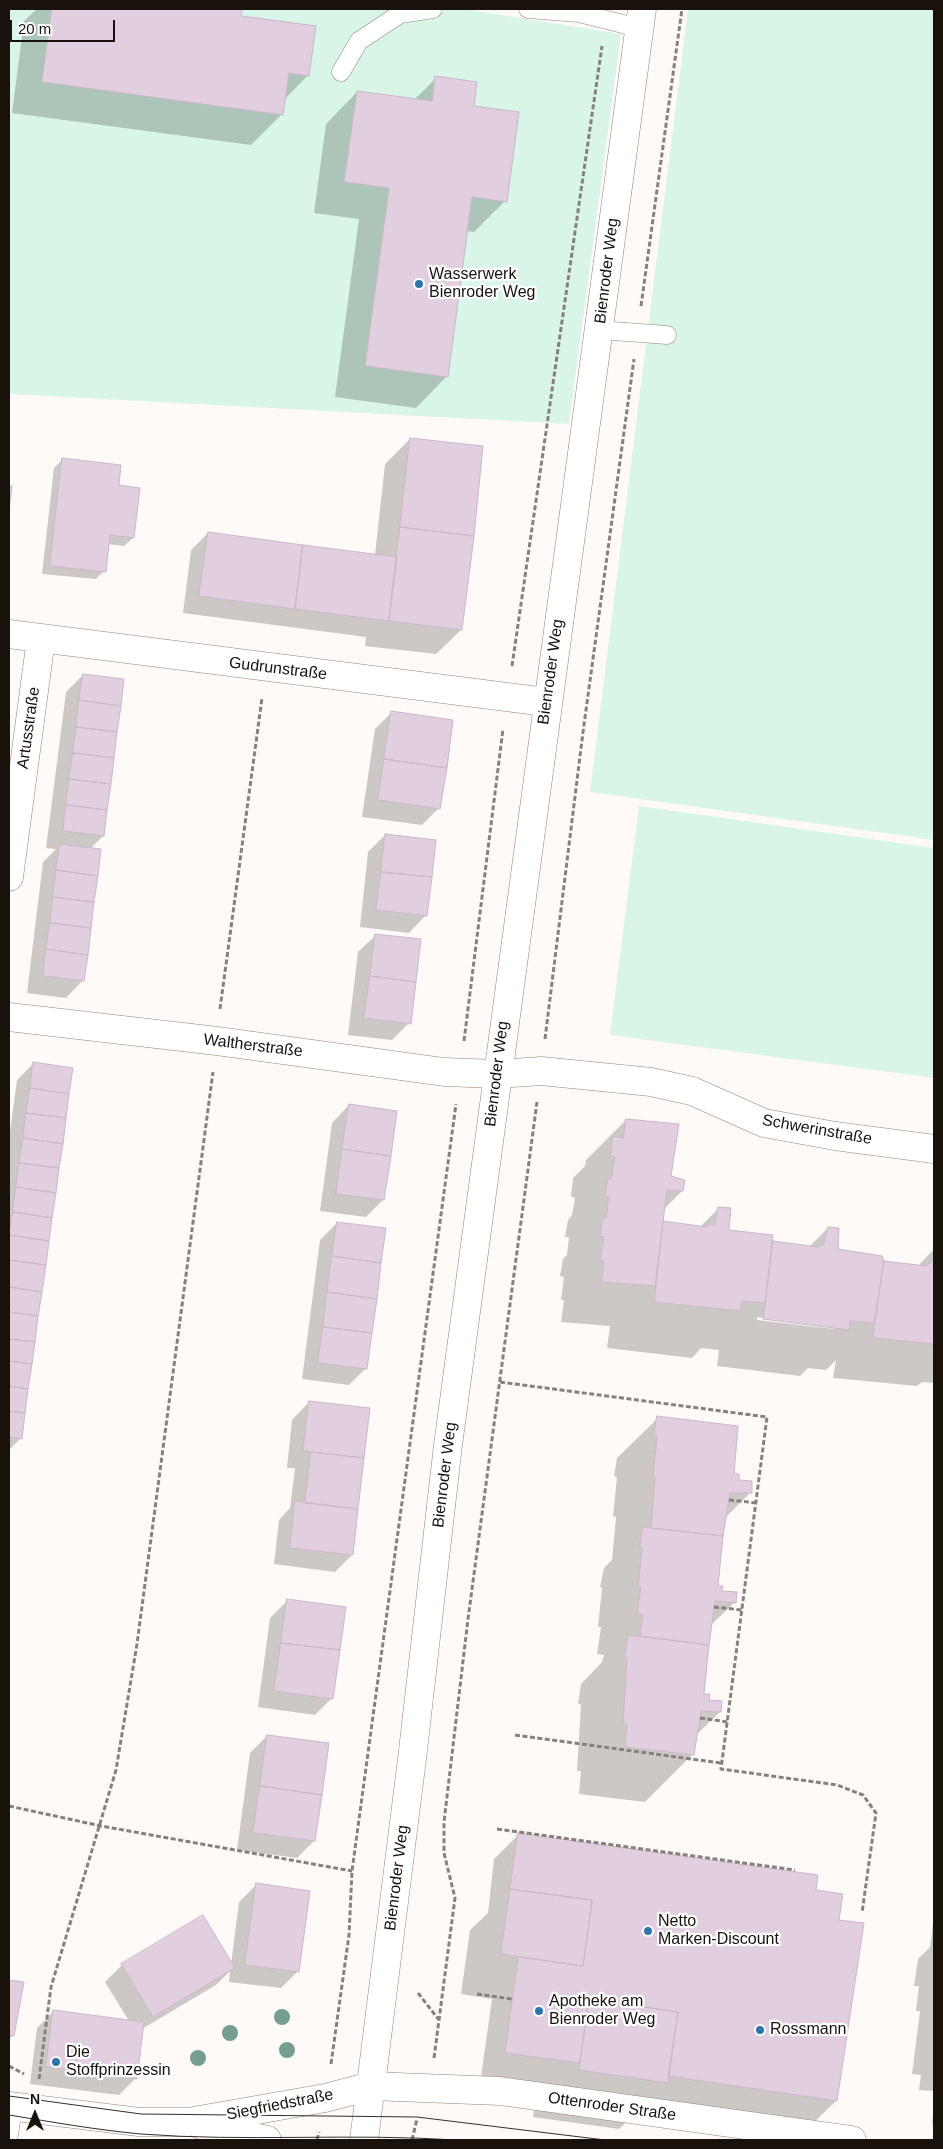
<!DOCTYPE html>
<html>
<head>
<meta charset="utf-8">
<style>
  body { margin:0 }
  #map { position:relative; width:943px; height:2149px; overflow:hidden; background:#fffaf7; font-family:Arial,sans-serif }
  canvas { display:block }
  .frame { position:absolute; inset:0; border:10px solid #18110c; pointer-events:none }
  .north { position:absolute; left:10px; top:2089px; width:50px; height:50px; -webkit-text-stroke:4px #fff; paint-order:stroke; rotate:0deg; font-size:14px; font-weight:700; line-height:20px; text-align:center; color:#18110c }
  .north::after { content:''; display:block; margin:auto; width:18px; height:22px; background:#18110c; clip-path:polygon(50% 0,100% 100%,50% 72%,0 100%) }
  .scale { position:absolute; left:10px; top:20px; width:105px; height:22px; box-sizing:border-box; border:2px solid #18110c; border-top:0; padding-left:6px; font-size:15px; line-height:18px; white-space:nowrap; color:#18110c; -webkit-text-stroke:4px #fff; paint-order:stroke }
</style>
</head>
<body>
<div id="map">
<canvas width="943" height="2149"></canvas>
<div class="frame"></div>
<div class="north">N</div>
<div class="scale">20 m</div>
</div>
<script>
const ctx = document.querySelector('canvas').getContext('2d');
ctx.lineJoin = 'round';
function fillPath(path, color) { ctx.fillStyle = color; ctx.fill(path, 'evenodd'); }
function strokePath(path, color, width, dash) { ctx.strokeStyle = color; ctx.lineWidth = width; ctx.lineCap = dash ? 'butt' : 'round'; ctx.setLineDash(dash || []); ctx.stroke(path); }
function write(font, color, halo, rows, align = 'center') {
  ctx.font = font + ' Arial,sans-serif'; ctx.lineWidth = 4.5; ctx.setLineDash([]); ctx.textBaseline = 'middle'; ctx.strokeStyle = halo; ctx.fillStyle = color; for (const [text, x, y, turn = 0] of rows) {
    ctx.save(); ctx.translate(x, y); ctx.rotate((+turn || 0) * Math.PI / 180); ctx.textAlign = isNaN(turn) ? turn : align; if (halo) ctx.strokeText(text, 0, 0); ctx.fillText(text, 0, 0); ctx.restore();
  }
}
const green = new Path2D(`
  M9 9H464L621 34 569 424 9 394Z
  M688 9H934V840L590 792Z
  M639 806 934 848V1078L610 1035Z`);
const shadow = new Path2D(`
  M37 9H240L239 17 308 75 284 100 282 114 251 145 12 113 24 21Z
  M436 78 472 107 505 201 474 232 467 231 447 376 416 408 335 397 359 219 314 213 326 124 357 92 414 100Z
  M410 439 461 630 436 654 365 646 366 637 183 613 191 550 208 533 375 555 385 464Z
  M63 459 117 487 133 538 124 546 107 544 104 571 96 579 42 574 54 468Z
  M83 675 103 836 90 849 83 980 66 998 27 993 43 862 56 849 46 848 66 692Z
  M392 712 439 808 422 825 362 817 375 729Z
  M385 835 426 915 409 933 360 927 368 852Z
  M376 935 409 1023 392 1040 348 1035 358 952Z
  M34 1063 20 1439 9 1450V1138L17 1080Z
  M349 1105 383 1200 366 1217 320 1211 332 1123Z
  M626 1120 682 1191 663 1210 661 1225 700 1227 719 1208 727 1231 772 1242 809 1247 828 1228 837 1250 882 1264 884 1262 917 1267 934 1249V1383L922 1382 917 1386 833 1378 836 1360 826 1370 808 1368 800 1376 717 1366 719 1350 701 1348 692 1358 607 1348 610 1326 561 1322 564 1300H561L564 1277 560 1276 563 1259 567 1255 569 1237H565L568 1220 572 1215 575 1198 571 1196 573 1178 585 1166 586 1160ZM757 1317 834 1327V1329L757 1320Z
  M337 1223 366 1368 349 1385 302 1379 320 1240Z
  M309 1402 368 1409 352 1555 335 1572 274 1564 279 1520 290 1508 295 1468H287L292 1420Z
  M658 1418 733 1476 750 1493 726 1517 716 1587 735 1602 710 1626 702 1695 720 1712 696 1735 693 1754 645 1802 579 1794 581 1771H577L581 1705 578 1703 581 1684 602 1662 604 1655 597 1654 601 1627H598L602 1588 600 1587 604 1568 612 1560 616 1517 613 1516 617 1477 614 1476 617 1458Z
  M287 1601 332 1698 315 1715 258 1707 270 1618Z
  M267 1736 314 1841 297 1858 237 1850 250 1753Z
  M519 1834 815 1891 837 1921 836 2101 811 2125 648 2101 619 2129 533 2117 537 2085 481 2077 492 1999 461 1994 470 1930 488 1913 494 1859Z
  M256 1885 298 1971 281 1988 229 1982 230 1971 216 1985 142 2029 136 2078 119 2095 30 2084 37 2028 54 2011 129 2021 105 1982 122 1965 231 1964 239 1902Z
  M934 1915V2091L919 2090 921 2075 912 2074 920 2011H916L919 1986H914L918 1959 930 1947Z
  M9 1981 22 1983 13 2035 9 2040Z
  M934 2104V2125H932Z`);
const building = new Path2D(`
  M52 9H242L241 16 316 26 309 76 289 73 283 115 42 82Z
  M435 76 477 82 474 106 519 112 507 202 472 197 448 377 365 366 389 188 344 182 357 91 432 101Z
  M410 438 483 446 474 536 400 527Z
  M62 458 121 465 119 485 140 488 134 538 110 535 106 572 50 566Z
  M9 486H12L9 512Z
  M400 527 474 536 462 630 389 621Z
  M208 532 303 545 295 609 199 596Z
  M303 545 397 557 389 621 295 609Z
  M83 674 124 679 121 706 79 700Z
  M79 700 121 706 117 732 76 727Z
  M391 711 453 720 447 768 384 759Z
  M76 727 117 732 114 758 73 753Z
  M73 753 114 758 111 784 69 779Z
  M384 759 447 768 440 809 378 800Z
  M69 779 111 784 107 810 66 805Z
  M66 805 107 810 104 836 63 831Z
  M385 834 436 840 432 877 381 872Z
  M60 844 101 849 98 876 56 870Z
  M56 870 98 876 94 902 53 897Z
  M381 872 432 877 427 916 376 910Z
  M53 897 94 902 91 928 50 923Z
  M50 923 91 928 88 955 46 949Z
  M375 934 421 939 416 982 370 976Z
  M46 949 88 955 84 981 43 976Z
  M370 976 416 982 411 1024 364 1018Z
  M33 1062 73 1068 69 1094 30 1088Z
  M30 1088 69 1094 66 1118 26 1113Z
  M349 1104 397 1111 391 1156 342 1149Z
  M26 1113 66 1118 63 1144 23 1138Z
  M626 1119 679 1124 671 1176 685 1180 683 1191 667 1190 655 1286 601 1282 604 1261H600L604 1237 600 1236 603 1217 606 1218 609 1197H605L608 1178 611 1179 615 1157 610 1156 613 1136 623 1138Z
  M23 1138 63 1144 59 1168 19 1163Z
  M342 1149 391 1156 384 1200 336 1194Z
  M19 1163 59 1168 56 1193 16 1187Z
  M16 1187 56 1193 52 1218 13 1212Z
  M718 1207 731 1208 729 1230 773 1235 765 1303 742 1301 740 1311 654 1302 663 1221 707 1227V1224L714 1225Z
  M13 1212 52 1218 49 1241 9 1235Z
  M337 1222 386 1228 381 1263 332 1256Z
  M828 1227 839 1228 838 1249 882 1256 884 1261 874 1323 850 1321 849 1330 763 1319 773 1241 818 1247 823 1245Z
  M9 1235 49 1241 46 1265 9 1260Z
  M332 1256 381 1263 377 1299 327 1292Z
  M9 1260 46 1265 42 1292 9 1287Z
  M884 1261 926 1266 934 1260V1344L873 1338Z
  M9 1287 42 1292 38 1316 9 1312Z
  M327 1292 377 1299 372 1333 323 1327Z
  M9 1312 38 1316 35 1342 9 1339Z
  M323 1327 372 1333 367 1369 318 1363Z
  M9 1339 35 1342 32 1364 9 1361Z
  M9 1361 32 1364 28 1389 9 1386Z
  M9 1386 28 1389 25 1413 9 1411Z
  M309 1401 370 1408 364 1458 303 1451Z
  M9 1411 25 1413 22 1439 9 1437Z
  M657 1416 738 1426 734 1474H739V1480L752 1481V1493H730L723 1536 651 1528 655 1477 653 1476 657 1437 654 1436Z
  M311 1452 364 1458 358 1509 305 1503Z
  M295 1501 358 1509 353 1555 290 1548Z
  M643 1527 723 1536 718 1586H723L722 1591 737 1592 736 1603 715 1601 709 1645 640 1636 643 1615 637 1614 641 1587H638L642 1548 640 1547Z
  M287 1599 346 1607 340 1650 281 1643Z
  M628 1635 709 1645 704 1694H710L709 1700 722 1701 721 1712 701 1711 694 1755 625 1747 627 1724H623L627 1658 625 1656Z
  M281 1643 340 1650 333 1699 274 1691Z
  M267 1735 329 1743 322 1795 260 1786Z
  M260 1786 322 1795 315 1841 253 1833Z
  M518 1833 818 1875 816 1890 843 1894 839 1920 864 1923 837 2101 668 2076 678 2012 589 1999 580 2063 505 2053 518 1957 583 1966 592 1900 510 1889Z
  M256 1883 310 1891 299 1972 245 1965Z
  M510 1889 592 1900 583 1966 501 1954Z
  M203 1915 235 1968 153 2017 121 1964Z
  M9 1980 24 1982 14 2036 9 2035Z
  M589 1999 678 2012 668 2083 579 2070Z
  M53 2010 144 2022 137 2079 46 2067Z`);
const path = new Path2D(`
  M641 306 682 9
  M512 666 602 46
  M220 1009 262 698
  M545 1039 583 732 634 359
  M464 1041 503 729
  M500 1382 767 1417 721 1769 837 1785 863 1795 876 1813 862 1913
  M729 1500 757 1503
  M714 1607 742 1610
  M700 1718 728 1722
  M515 1735 721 1763
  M9 1806 101 1826 352 1871
  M497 1829 795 1870
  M418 1993 439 2020
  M477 1994 512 1999
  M434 2058 455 1898 444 1853V1822L468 1619 537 1102
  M331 2064 349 1935 352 1871 456 1104
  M9 2066 24 2074
  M39 2079 51 1987 116 1770 137 1644 213 1072
  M317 2140 319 2132
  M412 2140 417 2119`);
const lane = new Path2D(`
  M528 9 579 13 639 28
  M341 72 359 41 400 14 433 9
  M599 330 667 335
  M9 2135 13 2107`);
const street = new Path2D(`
  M9 634 546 702
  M9 877 41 639
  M9 1017 217 1041 444 1072 497 1074 541 1071 651 1082 692 1091 764 1123 835 1136 934 1149
  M371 2086 500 2091 852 2140`);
const secondary = new Path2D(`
  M9 2106 139 2122H188L325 2098 371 2086
  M201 2125 267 2140
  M364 2140 412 1759 448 1445 642 9`);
const tram = new Path2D(`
  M9 2096 141 2114 417 2117 605 2140
  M9 2115C52 2122 97 2130 141 2134 245 2142 351 2133 456 2140`);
const trees = [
  [282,2017],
  [230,2033],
  [287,2050],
  [198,2058]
];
const markers = [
  [419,284,5,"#2c75a9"],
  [648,1931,5,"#2c75a9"],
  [539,2011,5,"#2c75a9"],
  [760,2030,5,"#2c75a9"],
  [56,2062,5,"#2c75a9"]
];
const streetNames = [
  ["Bienroder Weg",607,271,-83],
  ["Gudrunstraße",278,669,7],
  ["Bienroder Weg",551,672,-82],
  ["Artusstraße",29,728,-82],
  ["Waltherstraße",253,1046,7],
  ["Bienroder Weg",497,1074,-83],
  ["Schwerinstraße",817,1130,10],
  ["Bienroder Weg",445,1475,-83],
  ["Bienroder Weg",397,1878,-83],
  ["Siegfriedstraße",280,2105,-11],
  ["Ottenroder Straße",612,2107,8]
];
const poiNames = [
  ["Wasserwerk",429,275],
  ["Bienroder Weg",429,293],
  ["Netto",658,1922],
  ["Marken-Discount",658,1940],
  ["Apotheke am",549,2002],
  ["Bienroder Weg",549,2020],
  ["Rossmann",770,2030],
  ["Die",66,2053],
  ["Stoffprinzessin",66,2071]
];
fillPath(green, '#d9f5e7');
fillPath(shadow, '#0003');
fillPath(building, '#e1cfe0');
strokePath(building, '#c9b8c8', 1);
strokePath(lane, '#968376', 19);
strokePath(street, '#968376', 29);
strokePath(secondary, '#968376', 29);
strokePath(path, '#87817d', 3, [5, 2.5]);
strokePath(lane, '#fff', 18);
strokePath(street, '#fff', 28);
strokePath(secondary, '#fff', 28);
strokePath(tram, '#342d29', 1);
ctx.fillStyle = '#749e8e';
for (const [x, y] of trees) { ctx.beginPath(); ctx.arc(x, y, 8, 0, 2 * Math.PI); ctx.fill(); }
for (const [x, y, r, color] of markers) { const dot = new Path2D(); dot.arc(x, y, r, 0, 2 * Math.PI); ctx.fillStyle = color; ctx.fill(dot); strokePath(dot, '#fff', 2); }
write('16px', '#18110c', '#fff', streetNames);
write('16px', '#18110c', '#fff', poiNames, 'left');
</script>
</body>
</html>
